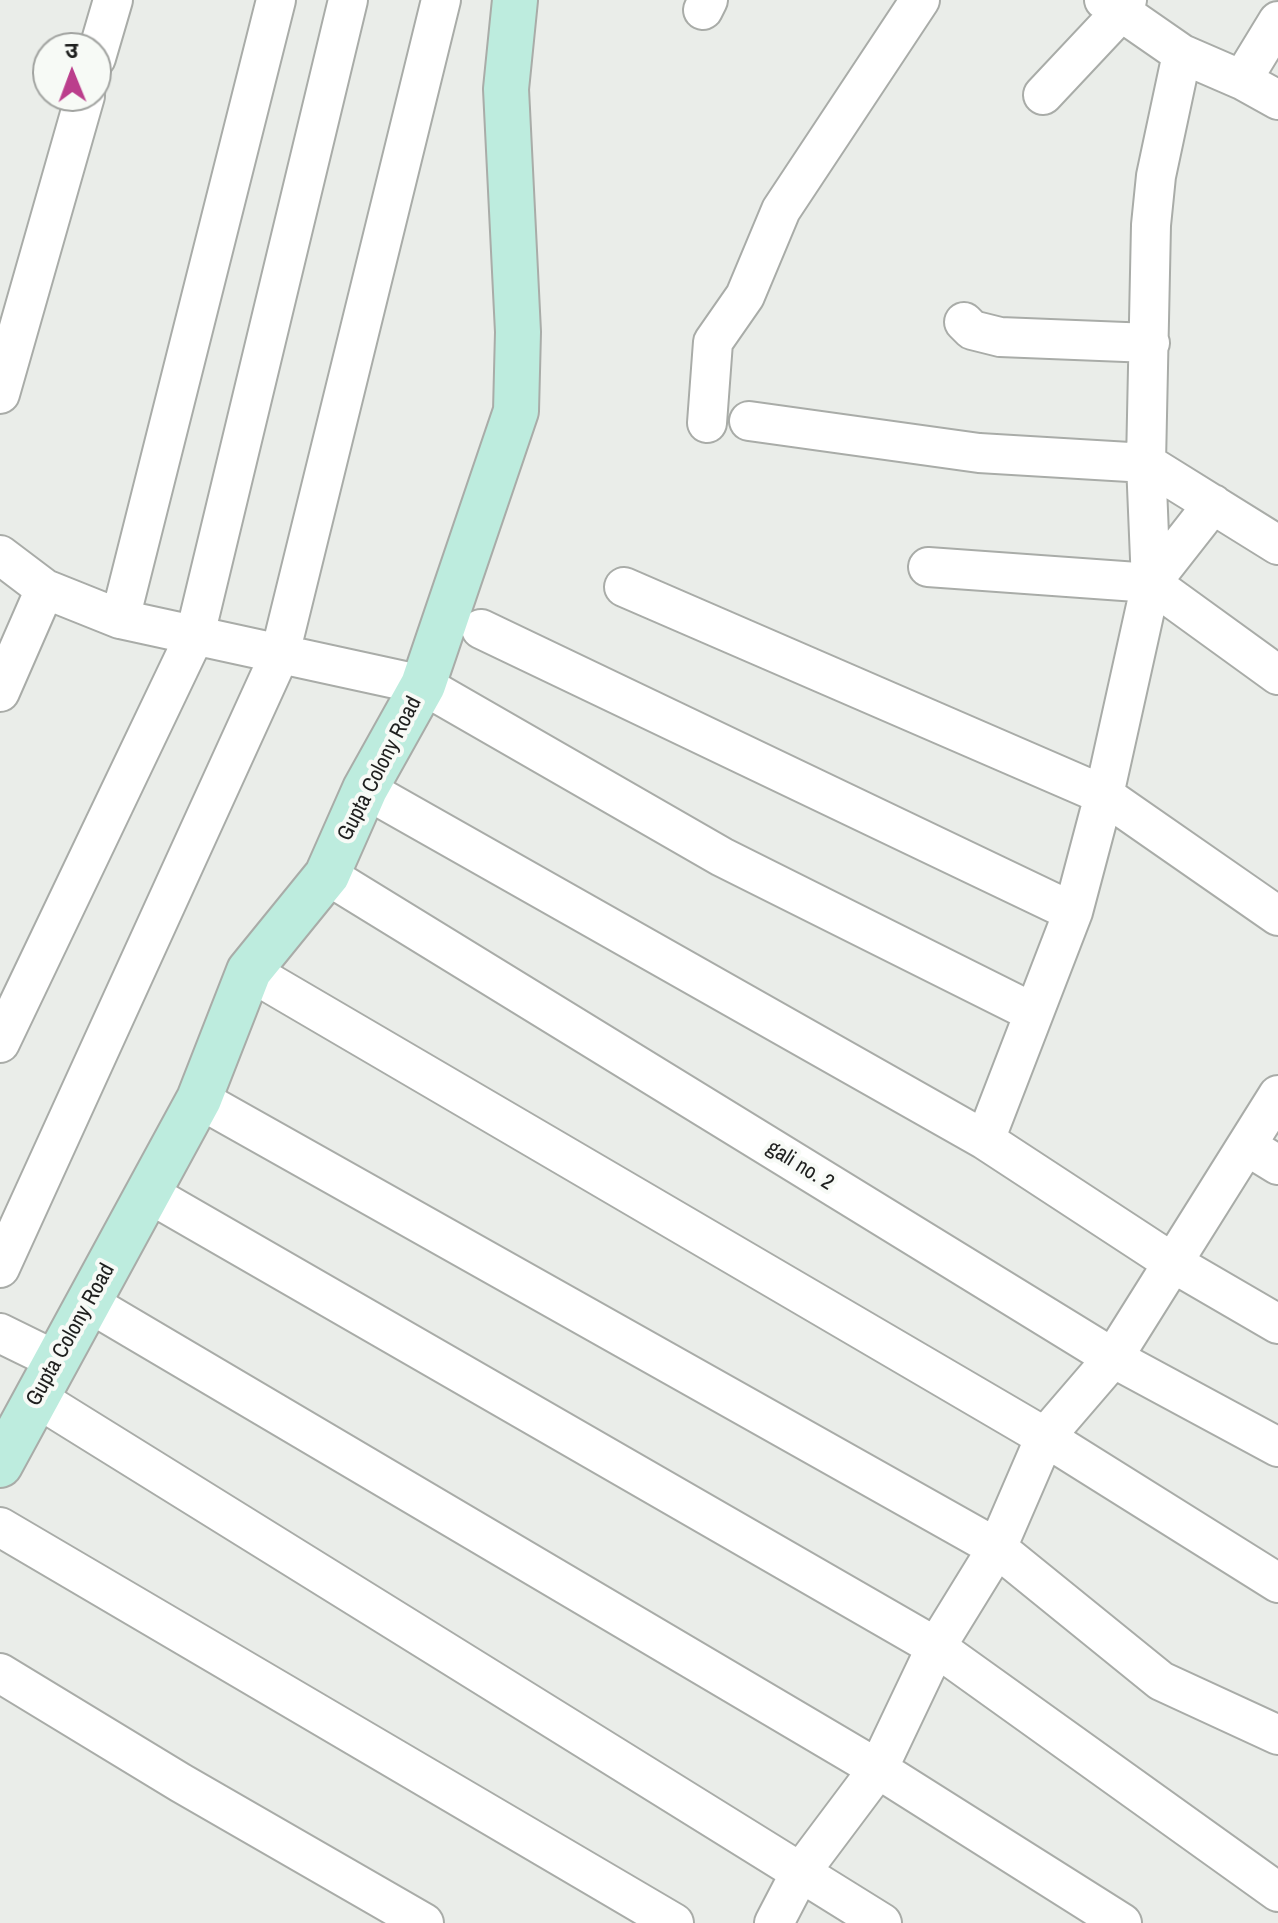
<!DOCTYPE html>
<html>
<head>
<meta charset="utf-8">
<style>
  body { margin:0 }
  #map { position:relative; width:1278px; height:1923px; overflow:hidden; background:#eaede9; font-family:"Archivo Narrow","Noto Sans Devanagari",sans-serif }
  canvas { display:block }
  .north { position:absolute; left:32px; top:32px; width:80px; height:80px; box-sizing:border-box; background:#f7faf6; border:2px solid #a1a3a0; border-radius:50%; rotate:359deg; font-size:22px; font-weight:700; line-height:32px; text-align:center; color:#1f201f }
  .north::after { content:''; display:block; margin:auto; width:28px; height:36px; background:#bb3e8c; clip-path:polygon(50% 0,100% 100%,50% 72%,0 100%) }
</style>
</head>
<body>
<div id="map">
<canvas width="1278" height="1923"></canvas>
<div class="north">उ</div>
</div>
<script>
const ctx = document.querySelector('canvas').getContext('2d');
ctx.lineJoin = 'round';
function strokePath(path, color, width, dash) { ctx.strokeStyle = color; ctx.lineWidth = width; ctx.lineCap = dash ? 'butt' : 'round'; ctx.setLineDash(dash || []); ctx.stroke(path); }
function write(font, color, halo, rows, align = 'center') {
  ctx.font = font + ' "Archivo Narrow",sans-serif'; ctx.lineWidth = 8; ctx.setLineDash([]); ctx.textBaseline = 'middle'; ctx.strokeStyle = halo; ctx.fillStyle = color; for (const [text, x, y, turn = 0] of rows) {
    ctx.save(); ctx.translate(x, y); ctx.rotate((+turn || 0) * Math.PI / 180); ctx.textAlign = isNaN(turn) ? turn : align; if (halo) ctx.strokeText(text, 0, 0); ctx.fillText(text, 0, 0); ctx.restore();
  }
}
const street = new Path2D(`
  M703 10 708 0
  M1182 54 1242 80 1278 100
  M96 58 113 0
  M1242 80 1278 21
  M1043 95 1120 13 1127 0
  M964 322 972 330 1000 337 1150 343
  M0 394 85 96
  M749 421 979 453 1146 463 1278 545
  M707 423 713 342 745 296 781 210 920 0
  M0 555 45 589 120 619 423 685 722 857 1034 1013
  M928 567 1151 583 1213 504
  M1151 583 1278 675
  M624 587 1104 795 1278 916
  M120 619 276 0
  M481 629 1073 912
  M0 692 45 589
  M365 789 985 1140 1073 912 1104 795 1151 583 1146 463 1151 225 1156 176 1182 54 1104 0
  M327 875 1113 1358 1278 1447
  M249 971 1045 1437 1278 1583
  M0 1043 195 635 348 0
  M199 1099 997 1548 1161 1681 1278 1735
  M985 1140 1173 1263 1278 1324
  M1247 1146 1278 1165
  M148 1193 936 1647 997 1548 1045 1437 1113 1358 1278 1095
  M0 1268 280 654 441 0
  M89 1303 878 1769 1122 1923
  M0 1333 57 1361
  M37 1398 882 1923
  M0 1527 674 1923
  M0 1673 181 1783 424 1923
  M774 1923 800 1873 878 1769 936 1647 1278 1892`);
const secondary = new Path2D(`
  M0 1465 199 1099 249 971 327 875 365 789 423 685 516 411 518 332 506 89 515 0`);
const streetNames = [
  ["Gupta Colony Road",380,769,-63],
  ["gali no. 2",800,1166,32],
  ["Gupta Colony Road",71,1335,-61]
];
strokePath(street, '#a9aca8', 42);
strokePath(secondary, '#a9aca8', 48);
strokePath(street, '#fff', 38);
strokePath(secondary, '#bdecde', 44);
write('22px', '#1f201f', '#f7faf6', streetNames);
</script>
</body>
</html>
